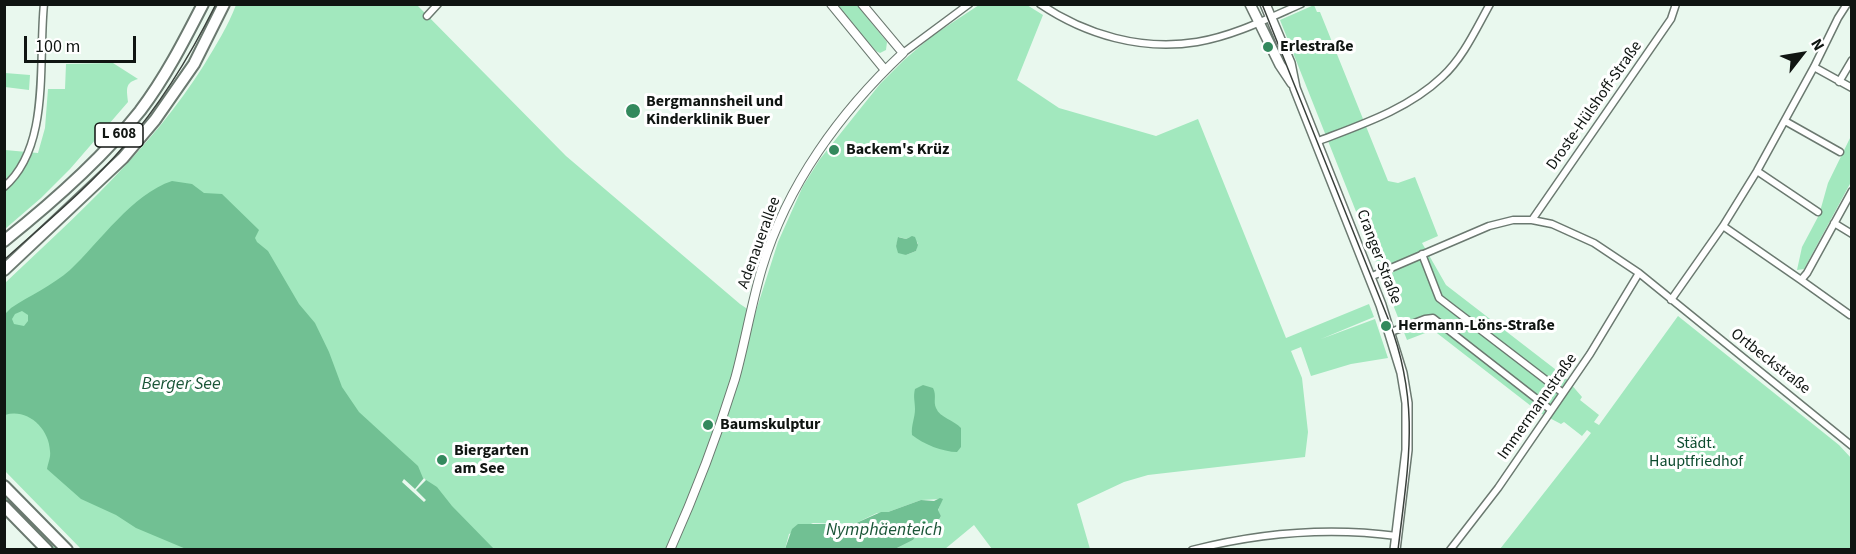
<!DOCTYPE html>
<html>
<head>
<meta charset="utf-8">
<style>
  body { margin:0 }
  #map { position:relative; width:1856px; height:554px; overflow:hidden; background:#e9f8ee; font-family:"Source Sans 3",sans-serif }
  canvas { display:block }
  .frame { position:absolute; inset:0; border:6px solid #101512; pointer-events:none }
  .north { position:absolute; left:1772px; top:24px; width:60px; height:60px; -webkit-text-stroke:4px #fff; paint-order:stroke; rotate:59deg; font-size:16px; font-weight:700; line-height:24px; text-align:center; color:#101512 }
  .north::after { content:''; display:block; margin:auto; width:21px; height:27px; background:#101512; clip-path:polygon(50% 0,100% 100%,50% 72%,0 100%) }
  .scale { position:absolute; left:24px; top:36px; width:112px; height:27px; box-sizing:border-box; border:3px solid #101512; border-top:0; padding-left:8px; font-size:18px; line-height:21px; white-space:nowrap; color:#101512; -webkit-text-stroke:4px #fff; paint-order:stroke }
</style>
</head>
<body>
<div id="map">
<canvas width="1856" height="554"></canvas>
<div class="frame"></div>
<div class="north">N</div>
<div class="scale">100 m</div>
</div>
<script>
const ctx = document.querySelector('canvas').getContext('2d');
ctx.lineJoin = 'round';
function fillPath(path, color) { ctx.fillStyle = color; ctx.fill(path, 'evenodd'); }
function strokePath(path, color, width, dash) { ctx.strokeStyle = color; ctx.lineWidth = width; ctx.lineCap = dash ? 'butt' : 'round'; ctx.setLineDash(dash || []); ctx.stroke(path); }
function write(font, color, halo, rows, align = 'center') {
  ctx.font = font + ' "Source Sans 3",sans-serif'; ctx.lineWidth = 6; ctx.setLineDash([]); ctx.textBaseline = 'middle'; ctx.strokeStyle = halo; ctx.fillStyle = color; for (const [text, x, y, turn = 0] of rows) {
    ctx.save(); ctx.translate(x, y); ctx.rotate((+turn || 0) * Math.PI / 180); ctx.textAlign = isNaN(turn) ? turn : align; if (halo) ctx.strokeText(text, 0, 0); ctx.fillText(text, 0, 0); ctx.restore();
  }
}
const green = new Path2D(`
  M236 5H417L566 156 740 304 755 314 778 242 803 186 820 159 880 84 904 60 932 36 979 5H1027L1043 15 1017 80 1059 108 1156 136 1198 119 1286 338 1369 304 1374 317 1321 339 1375 319 1388 358 1351 364 1311 376 1301 347 1291 351 1302 378 1308 432 1305 457 1148 475 1124 482 1077 504 1090 549H992L974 525 945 549H895L913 540 921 530 937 523 941 516 938 511 942 499 921 500 888 512 877 513 854 524 813 523 789 534 785 549H81L5 471V283C77 215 151 149 204 65 216 45 228 26 236 5ZM899 237 906 239 910 237 918 243 916 251 906 255 896 246Z
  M836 5H857L887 42 886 50 880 53 876 51Z
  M1314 5 1317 12H1320L1388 181 1398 183 1415 177 1438 236 1422 243 1446 285 1564 376 1582 397 1580 400 1599 415 1594 422 1599 425 1678 316 1839 445 1852 459 1851 549H1500L1591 433 1587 430 1582 436 1564 422 1561 424 1540 413 1433 330 1407 340 1280 20Z
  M113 63 138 79C124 83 127 90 128 102L70 169 41 198 5 229V150L38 153 45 128 48 89H65L66 64Z
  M5 73 30 75 29 90 5 87Z
  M1851 136V182L1804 269 1797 270 1802 247 1819 215 1828 183Z
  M4 492 61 549H53L5 500Z`);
const water = new Path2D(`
  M172 181 192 184 204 193 222 194 259 230 255 238 257 242 268 251 299 304 315 323 329 352 342 387 359 412 418 466 423 478 437 487 452 506 494 549H186L136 528 116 515 81 499 47 469C48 463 51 457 50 451 49 428 27 408 5 415L4 315 11 308C29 296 53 285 70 270 100 242 132 194 172 181ZM22 311 28 315V321L24 326 14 324 12 319 15 314Z
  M912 236 915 237 918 245 916 251 906 255 898 253 896 246 898 237 906 239Z
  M923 385 933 388C937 396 933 401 936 408 940 418 954 420 961 428V447L957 452C943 452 923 444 912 435 911 425 915 418 915 409 915 401 913 397 915 389Z
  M940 498 943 499 938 510 941 516 937 523 921 530 913 540 895 549H785L792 529 798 524H854L881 512H888L921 500 934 501Z`);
const pier = new Path2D(`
  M424 478 426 480 416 490 426 500 424 502 402 482 404 479 415 489Z`);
const minor = new Path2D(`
  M1040 4C1086 35 1142 51 1197 42 1233 36 1267 19 1301 4
  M427 16 438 4
  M903 53 969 4
  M1814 67 1852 88
  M1839 82 1852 60
  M1785 121 1840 152
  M1316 142C1360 125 1407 110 1442 77 1463 58 1476 29 1490 4
  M1757 171 1818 212
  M4 187C51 147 38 61 44 4
  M1532 220 1671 19 1676 4
  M1834 223 1852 234
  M1723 226 1801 280 1807 273 1852 191
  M1422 254 1439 298 1563 393
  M1370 277 1489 226 1513 220H1532L1552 224 1594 243 1639 273 1852 446
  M1801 280 1850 315
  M1671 300 1723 226 1757 171 1814 67 1838 18 1847 4
  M1391 332 1425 319 1433 318 1551 410
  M1192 550C1258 533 1329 527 1397 536
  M1450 550 1498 488 1590 354 1639 273`);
const tertiary = new Path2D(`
  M831 4 885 70
  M670 550C695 494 717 437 735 379 745 343 751 305 762 268 787 185 840 112 903 53L862 4`);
const secondary = new Path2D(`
  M1250 4 1280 65 1292 83
  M1265 4 1290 63 1295 88 1381 305 1402 373 1407 403V450L1395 550`);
const primary = new Path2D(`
  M4 241C53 202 101 160 140 111 165 78 184 41 203 4
  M4 270 123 158 155 120 194 64 224 4
  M4 486 67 550
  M4 506 47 550`);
const tram = new Path2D(`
  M1262 4 1389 321C1421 405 1408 464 1398 550
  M4 260C45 223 88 188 124 146 162 103 190 56 216 4`);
const markers = [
  [1268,47,6,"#33895d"],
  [633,111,8,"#33895d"],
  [834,150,6,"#33895d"],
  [1386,326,6,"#33895d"],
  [708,425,6,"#33895d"],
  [442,460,6,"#33895d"]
];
const shields = [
  [119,135,48]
];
const shieldNames = [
  ["L 608",119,135]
];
const poiNames = [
  ["Erlestraße",1280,47],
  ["Bergmannsheil und",646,102],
  ["Kinderklinik Buer",646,120],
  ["Backem's Krüz",846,150],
  ["Hermann-Löns-Straße",1398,326],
  ["Baumskulptur",720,425],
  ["Biergarten",454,451],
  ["am See",454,469]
];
const streetNames = [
  ["Droste-Hülshoff-Straße",1595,106,-55],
  ["Adenauerallee",760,243,-70],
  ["Cranger Straße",1378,257,69],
  ["Ortbeckstraße",1770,362,38],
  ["Immermannstraße",1538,407,-55]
];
const parkNames = [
  ["Städt.",1696,444],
  ["Hauptfriedhof",1696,462]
];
const waterNames = [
  ["Berger See",181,385],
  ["Nymphäenteich",884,531]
];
fillPath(green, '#a2e8be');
fillPath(water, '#71c093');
fillPath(pier, '#e9f8ee');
strokePath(minor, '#6b7970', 9);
strokePath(tertiary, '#6b7970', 10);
strokePath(secondary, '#6b7970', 12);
strokePath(primary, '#6b7970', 14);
strokePath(minor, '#fff', 6);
strokePath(tertiary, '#fff', 8);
strokePath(secondary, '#fff', 9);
strokePath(primary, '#fff', 10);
strokePath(tram, '#3a413c', 1.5);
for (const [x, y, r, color] of markers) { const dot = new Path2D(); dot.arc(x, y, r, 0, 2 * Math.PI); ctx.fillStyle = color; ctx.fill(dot); strokePath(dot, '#fff', 2); }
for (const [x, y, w] of shields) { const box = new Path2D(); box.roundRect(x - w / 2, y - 12, w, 24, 4.5); ctx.fillStyle = '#fff'; ctx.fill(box); strokePath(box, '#101512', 1.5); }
write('bold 15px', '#101512', null, shieldNames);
write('bold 16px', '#101512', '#fff', poiNames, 'left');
write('16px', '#101512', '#fff', streetNames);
write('16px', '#0c4b2e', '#fff', parkNames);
write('italic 18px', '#1a5537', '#fff', waterNames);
</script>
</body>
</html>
